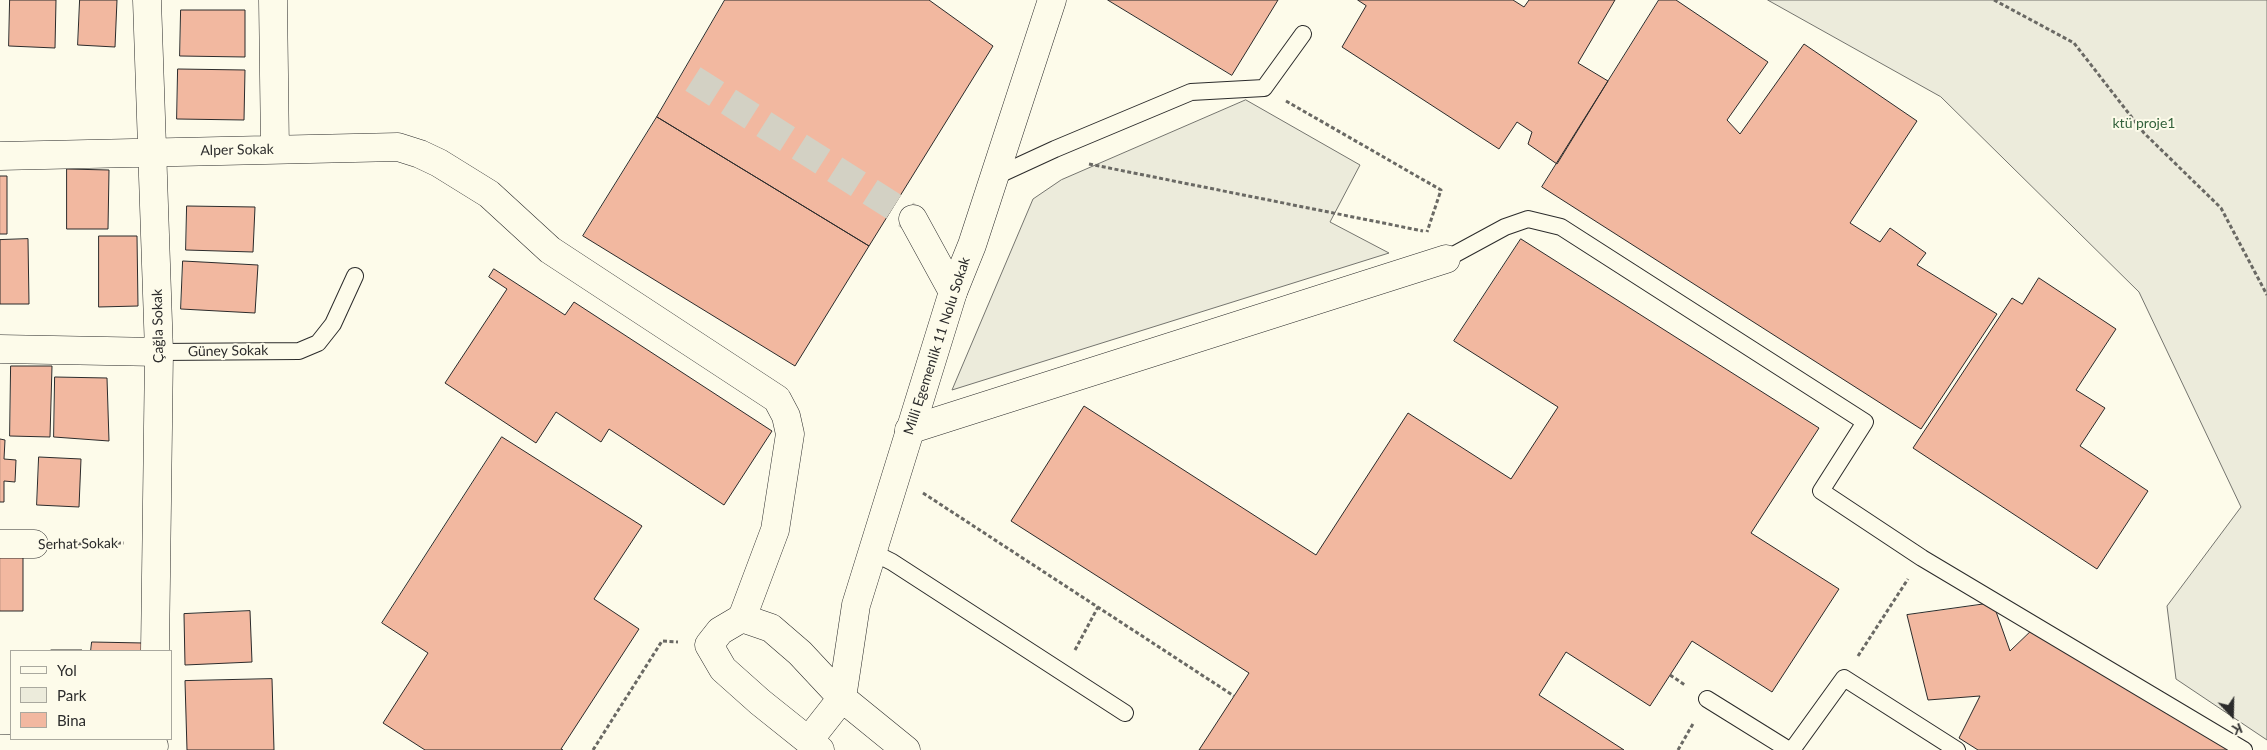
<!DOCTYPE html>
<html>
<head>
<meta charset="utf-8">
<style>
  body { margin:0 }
  #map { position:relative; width:2267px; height:750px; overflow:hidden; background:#fdfbea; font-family:Lato,sans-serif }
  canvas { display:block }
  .legend { position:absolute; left:10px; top:650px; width:162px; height:90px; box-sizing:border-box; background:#fdfbea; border:1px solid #a9a89e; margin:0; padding:6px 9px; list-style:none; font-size:15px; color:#2b2b2b }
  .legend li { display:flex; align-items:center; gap:10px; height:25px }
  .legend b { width:25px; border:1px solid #a9a89e }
  .north { position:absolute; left:2207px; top:690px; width:50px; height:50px; -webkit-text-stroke:4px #fdfbea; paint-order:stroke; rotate:159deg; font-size:14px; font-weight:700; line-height:20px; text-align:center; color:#2b2b2b }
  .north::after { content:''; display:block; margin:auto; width:18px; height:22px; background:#2b2b2b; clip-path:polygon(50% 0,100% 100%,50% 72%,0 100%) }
</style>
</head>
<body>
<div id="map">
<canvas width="2267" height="750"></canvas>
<ul class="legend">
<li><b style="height:6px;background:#fdfbea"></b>Yol</li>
<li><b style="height:14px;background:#ecebdb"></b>Park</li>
<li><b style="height:14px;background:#f2b8a0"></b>Bina</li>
</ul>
<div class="north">K</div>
</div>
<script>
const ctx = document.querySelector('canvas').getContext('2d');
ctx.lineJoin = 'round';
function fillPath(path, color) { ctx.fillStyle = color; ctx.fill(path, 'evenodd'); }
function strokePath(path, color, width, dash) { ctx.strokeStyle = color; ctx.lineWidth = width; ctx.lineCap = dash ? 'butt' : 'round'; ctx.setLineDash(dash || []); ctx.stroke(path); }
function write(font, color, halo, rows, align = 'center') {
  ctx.font = font + ' Lato,sans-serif'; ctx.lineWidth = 4; ctx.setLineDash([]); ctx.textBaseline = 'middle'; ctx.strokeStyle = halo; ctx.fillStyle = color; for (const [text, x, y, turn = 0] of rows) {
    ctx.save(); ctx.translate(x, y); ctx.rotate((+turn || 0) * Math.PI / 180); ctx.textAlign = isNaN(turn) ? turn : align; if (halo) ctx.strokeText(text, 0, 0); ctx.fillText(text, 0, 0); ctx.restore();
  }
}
const green = new Path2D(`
  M1768 0H2267V740L2176 679 2167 606 2241 507 2139 292 1941 97Z
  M1246 100 1360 165 1330 222 1389 253 952 390 1033 199 1061 180Z`);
const building = new Path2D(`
  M10 0H56L55 48 9 46Z
  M80 0H117L115 47 78 45Z
  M725 0H929L993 46 869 246 657 117Z
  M1108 0H1278L1232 75Z
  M1358 0H1513L1524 7 1529 0H1615L1578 63 1608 81 1557 164 1528 144 1532 132 1517 122 1499 149 1342 47 1366 6Z
  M1659 0H1676L1768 62 1727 120 1740 134 1804 44 1917 121 1850 223 1880 242 1890 228 1926 253 1917 265 1997 314 1921 429 1542 187Z
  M181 10H245V57L180 56Z
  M178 69 245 70 244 120 177 119Z
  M657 117 869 246 795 366 583 236Z
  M67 169 109 170 108 229H67Z
  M0 176H7V234H0Z
  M187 206 255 207 253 252 186 250Z
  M99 236H137L138 306 99 307Z
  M28 239 29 304H0V240Z
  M1521 239 1819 428 1751 533 1839 589 1772 692 1692 641 1650 706 1566 652 1539 695 1624 750H1199L1249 673 1011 521 1084 406 1316 555 1408 413 1511 479 1558 407 1454 341Z
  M183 261 258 265 255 313 181 309Z
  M494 269 565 315 574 302 772 431 724 505 609 429 601 442 556 412 536 443 445 383 507 289 489 277Z
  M2039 278 2116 329 2076 390 2105 408 2080 446 2148 491 2097 569 1913 448 2012 298 2022 304Z
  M11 366H52L50 437 10 436Z
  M55 377 107 378 109 441 54 437Z
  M502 437 642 526 594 599 639 629 561 749 563 750H425L383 723 428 653 382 623Z
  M0 439 5 440 4 459 16 460 15 482 4 481V502H0Z
  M39 457 81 459 79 507 37 505Z
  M0 550H23V611H0Z
  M1993 603 2010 651 2035 627 2233 750H1978L1959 738 1980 696 1928 700 1907 615Z
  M250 611 252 662 185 665 184 614Z
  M92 642 144 643 143 651H91Z
  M51 650H82V651H51Z
  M272 679 274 750H187L185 681Z`);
const streetTunnel = new Path2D(`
  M693 79 913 219`);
const path = new Path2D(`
  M1994 0 2074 43 2144 133 2221 208 2267 295
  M1286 101 1441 190 1427 232
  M1089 164 1423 231
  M923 493 1234 696
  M65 544 124 543
  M1075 650 1098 607
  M1858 656 1908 579
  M1670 675 1685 685
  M593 750 662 641 678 642
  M1678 750 1694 722`);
const lane = new Path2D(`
  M992 178 1055 149 1191 92 1264 88 1303 34
  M1446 259 1505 227 1528 219 1561 227 1865 422 1821 491 1922 558 2244 750
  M159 352 299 351 318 343 333 324 355 276
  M872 552 892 562 1125 713
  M1707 699 1789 750
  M1792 750 1844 678 1957 750`);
const street = new Path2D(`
  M147 0 159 352 155 651
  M273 0 275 149
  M0 156 398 147 420 154 439 163 489 194 550 250 777 399 786 416 790 434 775 530 742 618
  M913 219 953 292
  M0 349 159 352
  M909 430 1446 259
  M0 544H34
  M0 749 154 746`);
const secondary = new Path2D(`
  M809 740 842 698 856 605 953 292 972 245 1052 0
  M820 750 760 702 723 669 709 645 720 631 742 618 771 628 800 653 842 698 906 750`);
const parkNames = [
  ["ktü proje1",2144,123]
];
const streetNames = [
  ["Alper Sokak",237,150,-1],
  ["Çağla Sokak",158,326,-91],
  ["Milli Egemenlik 11 Nolu Sokak",937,346,-72],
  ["Güney Sokak",228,351,-1],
  ["Serhat Sokak",78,544,-1]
];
fillPath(green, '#ecebdb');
strokePath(green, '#74746e', 1);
fillPath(building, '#f2b8a0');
strokePath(building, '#2b2b2b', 1);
strokePath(streetTunnel, '#d3d1c4', 28, [28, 14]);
strokePath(lane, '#2b2b2b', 18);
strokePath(street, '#2b2b2b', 29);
strokePath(secondary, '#2b2b2b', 29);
strokePath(path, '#6a6964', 3, [4, 2.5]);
strokePath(lane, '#fdfbea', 16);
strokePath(street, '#fdfbea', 28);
strokePath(secondary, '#fdfbea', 28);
write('14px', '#34623c', '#fdfbea', parkNames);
write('14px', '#2b2b2b', '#fdfbea', streetNames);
</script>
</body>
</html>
